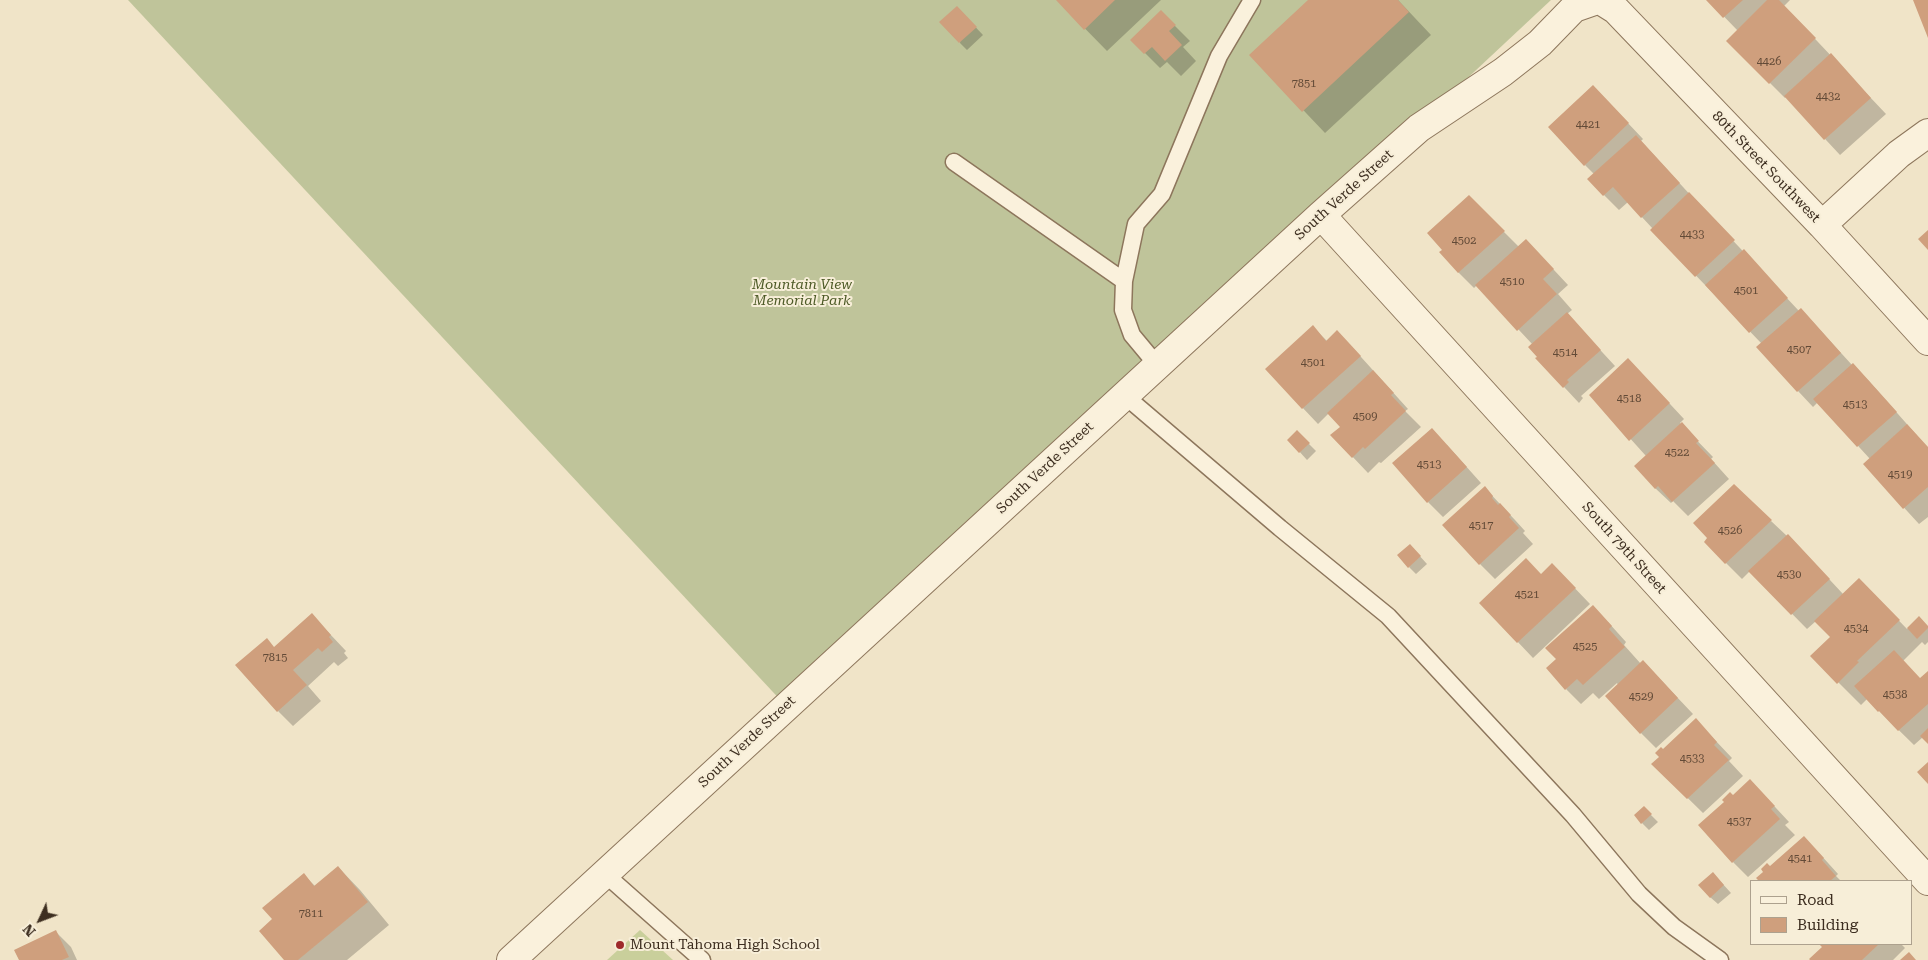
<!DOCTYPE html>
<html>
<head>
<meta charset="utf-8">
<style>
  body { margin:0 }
  #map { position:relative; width:1928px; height:960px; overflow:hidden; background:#f0e4c8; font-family:"Roboto Serif",serif }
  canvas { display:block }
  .legend { position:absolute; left:1750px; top:880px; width:162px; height:65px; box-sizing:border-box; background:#f7eed8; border:1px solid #ada18e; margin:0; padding:6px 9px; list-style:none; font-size:15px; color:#3d2e20 }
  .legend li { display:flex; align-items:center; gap:10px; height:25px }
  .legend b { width:25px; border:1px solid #ada18e }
  .north { position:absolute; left:15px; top:895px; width:50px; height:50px; -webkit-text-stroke:4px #f7eed8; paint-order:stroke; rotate:227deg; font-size:14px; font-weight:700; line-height:20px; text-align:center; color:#3d2e20 }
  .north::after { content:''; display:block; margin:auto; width:18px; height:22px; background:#3d2e20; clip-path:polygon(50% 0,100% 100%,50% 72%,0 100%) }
</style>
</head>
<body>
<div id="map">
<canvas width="1928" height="960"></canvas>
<ul class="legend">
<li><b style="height:6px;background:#faf1dc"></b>Road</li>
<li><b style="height:14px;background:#cf9f7d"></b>Building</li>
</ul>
<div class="north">N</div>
</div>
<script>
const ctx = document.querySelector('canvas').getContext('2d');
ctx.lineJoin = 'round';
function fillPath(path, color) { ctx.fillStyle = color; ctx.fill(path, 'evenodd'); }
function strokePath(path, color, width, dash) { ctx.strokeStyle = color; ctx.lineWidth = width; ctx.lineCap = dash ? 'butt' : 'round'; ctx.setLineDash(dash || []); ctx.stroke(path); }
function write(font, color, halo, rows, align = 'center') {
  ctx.font = font + ' "Roboto Serif",serif'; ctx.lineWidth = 4; ctx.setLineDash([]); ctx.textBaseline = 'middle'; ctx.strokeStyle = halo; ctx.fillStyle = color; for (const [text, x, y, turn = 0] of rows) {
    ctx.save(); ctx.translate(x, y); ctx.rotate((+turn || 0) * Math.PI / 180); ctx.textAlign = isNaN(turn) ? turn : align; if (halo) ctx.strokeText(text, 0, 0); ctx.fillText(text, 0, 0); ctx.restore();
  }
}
const green = new Path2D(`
  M640 930 673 960H607Z`);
const cemetery = new Path2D(`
  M128 0H1551L1321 215 786 706Z`);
const shadow = new Path2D(`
  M1057 0H1161L1107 51Z
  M1310 0H1398L1431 35 1325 133 1251 55Z
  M1708 0H1790L1784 6 1886 114 1840 155 1786 97 1785 98 1728 41 1738 31Z
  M1161 12 1190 41 1183 47 1196 61 1181 76 1167 62 1160 68 1132 40Z
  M964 15 983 35 967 50 960 43Z
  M1608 102 1643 139 1641 141 1694 199 1799 311 1801 309 1852 365 1868 380 1928 448V517L1919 524 1864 464 1870 459 1818 402 1813 407 1798 391 1758 347 1762 344 1652 230 1653 229 1628 202 1619 210 1604 195 1594 174 1585 165Z
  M1469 197 1519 247 1526 240 1568 285 1558 294 1572 310 1567 314 1615 366 1581 396 1583 398 1579 403 1537 358 1539 357 1533 345 1477 285 1474 288 1458 272 1444 250Z
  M1313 327 1327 341 1352 347 1408 409 1405 411 1421 427 1381 463 1379 462 1368 473 1332 435 1342 427 1329 413 1318 424 1266 369Z
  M1643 375 1684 419 1680 423 1713 457 1711 459 1729 479 1688 516 1673 501 1671 503 1655 488 1646 456 1591 395Z
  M1297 432 1316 451 1307 460 1289 440Z
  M1447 445 1481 483 1443 517 1428 502Z
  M1485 488 1515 520 1525 531 1523 533 1533 544 1495 579 1480 564Z
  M1771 521 1803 551 1843 594 1881 602 1907 629 1919 618 1928 627V642L1925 645 1922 642 1903 661 1920 679 1928 673V742L1923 737 1914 745 1867 699 1861 705 1812 656 1832 637 1816 621 1807 629 1750 571 1742 579 1705 542Z
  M1417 553 1427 564 1416 574 1409 567Z
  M1541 575 1567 580 1590 604 1533 658 1481 603Z
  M312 615 346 651 344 653 348 658 338 666 334 662 308 686 321 701 293 726 278 711Z
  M1608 622 1626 642 1624 645 1641 664 1658 677 1693 714 1656 748 1641 733 1617 683 1599 699 1593 693 1581 704 1566 689Z
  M1696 720 1732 758 1729 761 1743 776 1703 813 1653 764 1660 757 1663 751Z
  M1750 780 1789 822 1785 825 1795 835 1748 877 1733 862Z
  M1644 808 1658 822 1649 830 1642 823Z
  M1819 853 1838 874 1836 876 1841 881H1761L1758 878 1770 868Z
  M338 867 360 890 389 925 347 960H285L274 920 304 875 315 886Z
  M1721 882 1731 893 1718 904 1710 897Z
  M56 932 71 947 77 960H20Z
  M1821 944H1901L1905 948 1893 960H1812L1824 947Z`);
const building = new Path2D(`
  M1056 0H1115L1084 30Z
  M1308 0H1398L1409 12 1302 112 1249 55Z
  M1706 0H1743L1723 18Z
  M1767 0H1779L1816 38 1769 84 1726 41Z
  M1913 0H1928V38Z
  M957 6 977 27 959 43 939 22Z
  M1161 10 1176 25 1169 31 1182 45 1165 61 1152 47 1144 54 1130 40Z
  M1831 53 1871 98 1824 140 1784 96Z
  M1593 85 1629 123 1584 166 1548 127Z
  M1636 135 1680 183 1641 218 1613 187 1603 196 1587 179Z
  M1689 192 1735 240 1695 277 1650 230Z
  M1469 195 1505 231 1458 273 1439 252 1442 250 1427 233Z
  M1928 230V250L1918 239Z
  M1526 239 1554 269 1543 279 1557 294 1517 331 1475 285Z
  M1744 249 1788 298 1749 333 1705 285Z
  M1801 308 1841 353 1797 392 1756 347Z
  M1567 312 1601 350 1567 380 1569 382 1563 388 1535 358 1537 357 1528 347Z
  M1313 325 1326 341 1337 330 1361 356 1302 409 1265 369Z
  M1628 358 1670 403 1629 441 1589 395Z
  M1853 363 1897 412 1857 447 1813 399Z
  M1373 370 1394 393 1391 395 1406 411 1365 449 1363 447 1352 458 1330 435 1340 427 1327 413Z
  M1682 422 1699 441 1696 443 1715 463 1672 502 1658 486 1655 489 1634 466Z
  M1907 424 1928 447V487L1903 509 1863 464Z
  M1432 428 1467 467 1427 503 1392 463Z
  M1297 430 1310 443 1299 453 1287 440Z
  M1734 484 1772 520 1725 564 1704 542 1707 538 1693 523Z
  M1485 486 1493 496 1492 498 1498 505 1500 503 1511 515 1509 517 1519 528 1479 565 1442 525Z
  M1788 534 1830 579 1791 615 1748 571Z
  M1410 544 1421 556 1408 568 1397 555Z
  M1526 558 1541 574 1552 563 1576 588 1517 643 1479 603Z
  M1859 578 1900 620 1857 661 1859 662 1837 684 1810 656 1830 637 1814 621Z
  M1593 605 1612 626 1609 629 1625 647 1583 685 1577 679 1565 690 1546 668 1556 659 1545 648Z
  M312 613 331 635 329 637 333 642 322 652 318 648 293 670 307 685 277 712 235 665 267 638 274 647Z
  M1919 616 1928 626V628L1917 639 1907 628Z
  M1894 650 1920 678 1928 671V704L1898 731 1879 711 1878 712 1854 686Z
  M1643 660 1678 698 1640 734 1605 696Z
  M1696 718 1717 742 1714 745 1729 760 1687 799 1651 764 1659 757 1655 753 1661 747 1663 749Z
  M1928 728V744L1920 736Z
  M1928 762V784L1917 772Z
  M1750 779 1775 806 1771 809 1780 819 1732 863 1698 825 1724 802 1722 800 1730 792 1733 795Z
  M1644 806 1652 814 1641 824 1634 815Z
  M1804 836 1824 858 1822 860 1836 876 1830 881H1759L1756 878 1763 872 1761 869 1767 863 1770 866Z
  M338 866 368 902 298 960H284L259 931 272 919 262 908 304 873 314 886Z
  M1713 872 1724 885 1710 898 1698 885Z
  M56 930 69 957 62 960H19L14 950Z
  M1819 944H1879L1862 960H1810L1809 959 1822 947Z
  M1909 952 1916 960H1900Z`);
const service = new Path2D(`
  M954 162 1124 281
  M1157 365 1132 335 1123 310 1124 281 1136 224 1162 194 1219 56 1252 0
  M1124 395 1280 528 1388 616 1573 815 1639 894 1674 927 1720 960
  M605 874 702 960`);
const minor = new Path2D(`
  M1600 0 1616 10 1822 225 1928 341
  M1321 215 1928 881
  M1822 225 1899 154 1928 133
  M511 960 1321 215 1419 128 1503 72 1540 43 1574 8 1597 0`);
const markers = [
  [620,945,5,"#9e2a2b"]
];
const numberNames = [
  ["4426",1769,62],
  ["7851",1304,84],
  ["4432",1828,97],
  ["4421",1588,125],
  ["4433",1692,235],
  ["4502",1464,241],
  ["4510",1512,282],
  ["4501",1746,291],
  ["4507",1799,350],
  ["4514",1565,353],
  ["4501",1313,363],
  ["4518",1629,399],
  ["4513",1855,405],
  ["4509",1365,417],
  ["4522",1677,453],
  ["4513",1429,465],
  ["4519",1900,475],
  ["4517",1481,526],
  ["4526",1730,531],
  ["4530",1789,575],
  ["4521",1527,595],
  ["4534",1856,629],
  ["4525",1585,647],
  ["7815",275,658],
  ["4538",1895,695],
  ["4529",1641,697],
  ["4533",1692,759],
  ["4537",1739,822],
  ["4541",1800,859],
  ["7811",311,914]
];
const streetNames = [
  ["80th Street Southwest",1766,167,46],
  ["South Verde Street",1344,195,-42],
  ["South Verde Street",1045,468,-43],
  ["South 79th Street",1624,548,48],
  ["South Verde Street",747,742,-43]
];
const parkNames = [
  ["Mountain View",802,285],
  ["Memorial Park",802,301]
];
const poiNames = [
  ["Mount Tahoma High School",630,945]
];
fillPath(green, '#c9cf9b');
fillPath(cemetery, '#bfc49a');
fillPath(shadow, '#0003');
fillPath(building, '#cf9f7d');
strokePath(service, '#8d765c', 19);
strokePath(minor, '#8d765c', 30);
strokePath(service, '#faf1dc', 16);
strokePath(minor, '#faf1dc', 28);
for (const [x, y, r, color] of markers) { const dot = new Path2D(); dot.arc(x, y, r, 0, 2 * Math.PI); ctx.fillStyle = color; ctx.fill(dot); strokePath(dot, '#f7eed8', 2); }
write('11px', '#624a37', null, numberNames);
write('14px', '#3d2e20', '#f7eed8', streetNames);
write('italic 14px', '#4d5a26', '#f7eed8', parkNames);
write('14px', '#3d2e20', '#f7eed8', poiNames, 'left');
</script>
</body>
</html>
